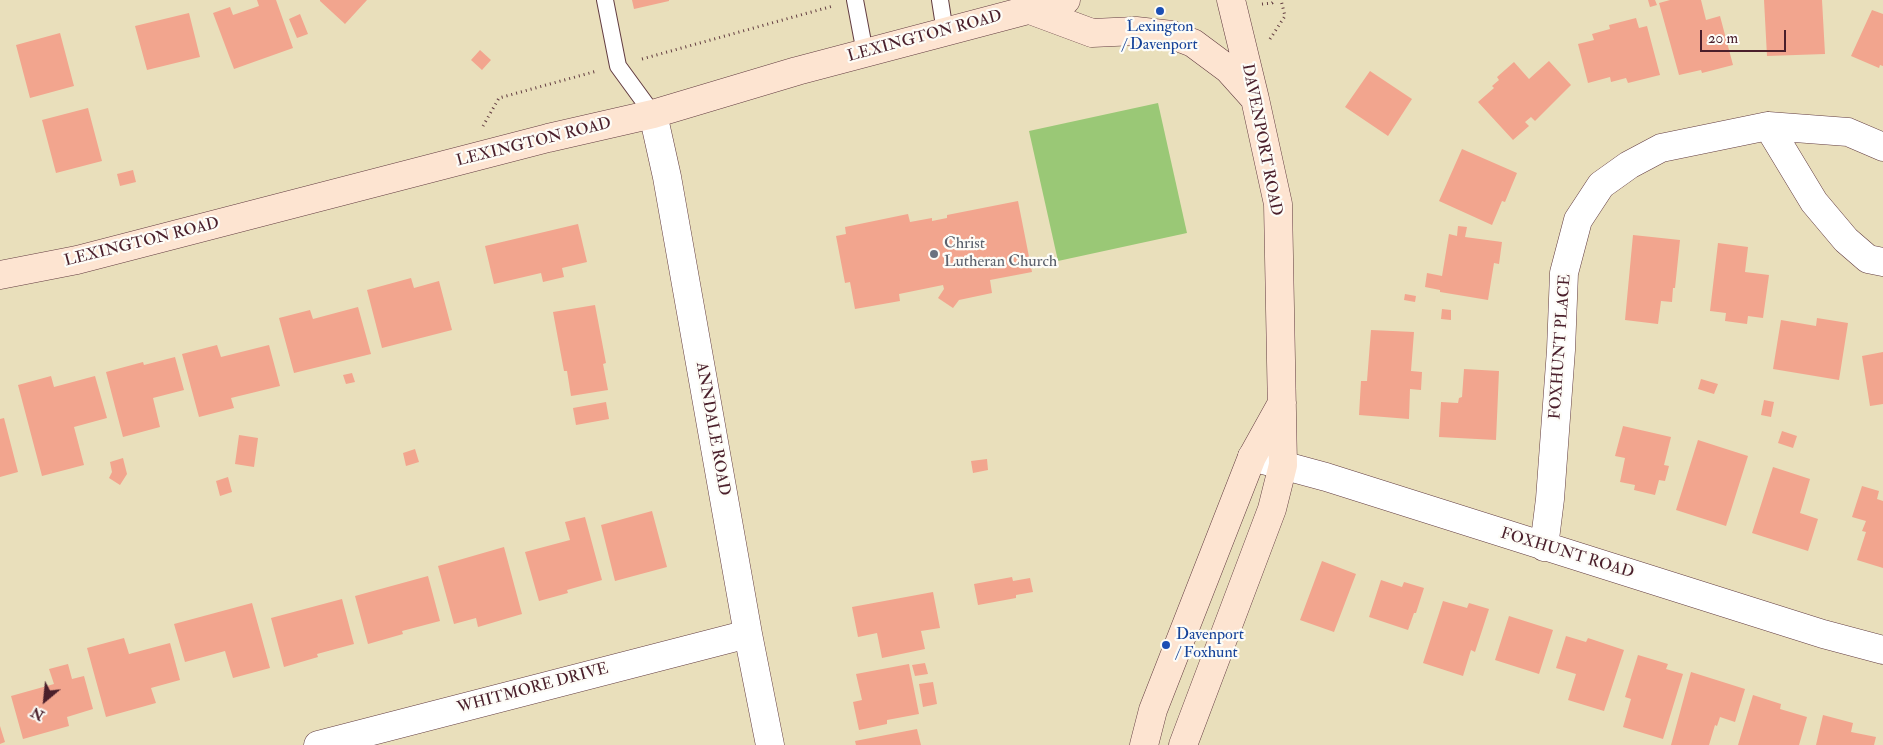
<!DOCTYPE html>
<html>
<head>
<meta charset="utf-8">
<style>
  body { margin:0 }
  #map { position:relative; width:1883px; height:745px; overflow:hidden; background:#e9dfbb; font-family:"IM FELL Double Pica",serif }
  canvas { display:block }
  .north { position:absolute; left:20px; top:675px; width:50px; height:50px; -webkit-text-stroke:4px #fdfcf7; paint-order:stroke; rotate:208deg; font-size:14px; font-weight:700; line-height:20px; text-align:center; color:#4a1f2b }
  .north::after { content:''; display:block; margin:auto; width:18px; height:22px; background:#4a1f2b; clip-path:polygon(50% 0,100% 100%,50% 72%,0 100%) }
  .scale { position:absolute; left:1700px; top:30px; width:86px; height:22px; box-sizing:border-box; border:2px solid #4a1f2b; border-top:0; padding-left:6px; font-size:15px; line-height:18px; white-space:nowrap; color:#4a1f2b; -webkit-text-stroke:4px #fdfcf7; paint-order:stroke }
</style>
</head>
<body>
<div id="map">
<canvas width="1883" height="745"></canvas>
<div class="north">N</div>
<div class="scale">20 m</div>
</div>
<script>
const ctx = document.querySelector('canvas').getContext('2d');
ctx.lineJoin = 'round';
function fillPath(path, color) { ctx.fillStyle = color; ctx.fill(path, 'evenodd'); }
function strokePath(path, color, width, dash) { ctx.strokeStyle = color; ctx.lineWidth = width; ctx.lineCap = dash ? 'butt' : 'round'; ctx.setLineDash(dash || []); ctx.stroke(path); }
function write(font, color, halo, rows, align = 'center') {
  ctx.font = font + ' "IM FELL Double Pica",serif'; ctx.lineWidth = 4.5; ctx.setLineDash([]); ctx.textBaseline = 'middle'; ctx.strokeStyle = halo; ctx.fillStyle = color; for (const [text, x, y, turn = 0] of rows) {
    ctx.save(); ctx.translate(x, y); ctx.rotate((+turn || 0) * Math.PI / 180); ctx.textAlign = isNaN(turn) ? turn : align; if (halo) ctx.strokeText(text, 0, 0); ctx.fillText(text, 0, 0); ctx.restore();
  }
}
const green = new Path2D(`
  M1158 103 1187 233 1058 261 1029 131Z`);
const building = new Path2D(`
  M257 0H276L293 48 234 69 213 13 230 7 233 15 259 6Z
  M320 0H367L345 24 320 1Z
  M632 0H669V1L634 9Z
  M1648 0H1655L1657 5 1650 7Z
  M1670 0H1701L1706 20 1720 16 1733 65 1702 73 1701 70 1679 75 1659 3Z
  M1764 0H1822L1825 54 1767 56Z
  M1872 10 1883 14V66L1880 65 1879 68 1851 56Z
  M189 13 200 57 147 70 135 26Z
  M300 14 308 34 297 38 289 19Z
  M1636 18 1639 28 1647 26 1660 75 1628 83 1626 78 1611 82 1610 77 1588 83 1578 44 1594 40 1592 34 1610 29 1609 25Z
  M60 33 74 86 30 98 16 45Z
  M480 50 491 60 482 70 471 60Z
  M1549 61 1571 85 1535 121 1531 117 1525 122 1529 126 1513 140 1478 102 1494 88 1492 86 1499 80 1497 77 1514 62 1529 79Z
  M1370 71 1412 99 1388 136 1345 107Z
  M88 108 102 161 56 173 42 120Z
  M1462 149 1517 173 1505 202 1502 201 1492 225 1439 201Z
  M133 170 136 182 120 186 117 174Z
  M1018 201 1032 272 990 280 992 293 959 300 953 308 938 298 944 289 943 285 899 294 900 301 855 309 850 282 845 283 836 236 846 234 845 227 908 214 910 222 932 218V221L947 218V215Z
  M578 224 587 262 562 268 564 277 543 282 541 273 494 284 485 246Z
  M1458 226 1467 227 1465 237 1502 242 1499 264 1494 263 1488 300 1440 292V290L1425 287 1427 273 1442 276 1449 234 1457 236Z
  M1633 235 1680 240 1675 288H1673L1672 302 1661 301 1658 324 1625 320Z
  M1718 243 1748 247 1745 272 1769 275 1763 318 1748 316 1747 324 1725 321 1726 313 1710 311Z
  M411 278 414 288 439 281 452 330 382 348 367 290Z
  M1405 294 1416 296 1415 302 1404 300Z
  M595 305 606 363 603 364 608 390 571 396 567 371H564L553 312Z
  M358 307 371 354 294 373 279 318 310 310 313 319Z
  M1442 309 1451 310V320L1441 319Z
  M1817 318 1848 323 1839 380 1773 369 1781 320 1816 326Z
  M1371 330 1414 332 1411 371 1422 372 1421 390 1410 389 1409 419 1359 415 1361 381H1367Z
  M217 345 221 357 269 345 280 386 231 398 234 408 199 417 182 354Z
  M1883 352V404L1870 406 1862 356Z
  M175 357 184 390 153 398 160 427 123 437 106 372 143 362 144 365Z
  M1464 369 1499 371 1496 440 1439 437 1441 402 1458 403 1459 398 1462 397Z
  M352 373 355 382 346 384 343 375Z
  M51 376 54 387 95 376 107 418 74 427 84 465 42 476 18 385Z
  M1701 379 1718 384 1714 394 1698 389Z
  M1764 400 1774 402 1771 417 1761 415Z
  M606 402 609 419 576 425 573 408Z
  M4 418 18 472 0 477V419Z
  M1623 426 1671 437 1664 465 1669 466 1665 481 1659 480 1655 495 1634 490 1635 485 1620 482 1625 458 1615 456Z
  M1782 431 1797 436 1793 448 1778 443Z
  M239 435 258 438 254 467 235 464Z
  M1698 440 1748 456 1726 526 1676 510Z
  M415 449 419 462 406 466 403 453Z
  M123 458 127 474 120 485 109 478 112 472 110 462Z
  M987 459 988 470 973 473 971 461Z
  M1773 467 1810 479 1800 513 1818 519 1808 551 1752 533Z
  M228 477 232 492 220 496 216 481Z
  M1862 486 1879 491 1877 499 1883 501V568L1857 560 1866 532 1862 531 1866 521 1852 517Z
  M652 511 667 567 615 581 601 525Z
  M585 517 602 580 567 590 568 593 539 601 525 552 570 540 565 522Z
  M504 547 522 614 478 627 476 618 454 624 438 566Z
  M1322 561 1356 574 1334 632 1300 620Z
  M428 576 440 621 402 631 403 634 368 644 355 596Z
  M1012 577 1013 581 1030 578 1033 592 1016 595V598L978 605 974 584Z
  M1381 580 1402 587 1404 582 1424 588 1416 613H1414L1408 630 1369 617Z
  M933 592 940 628 921 631 925 649 882 658 877 633 858 637 852 607Z
  M342 599 354 644 317 654 318 657 284 667 271 618Z
  M1443 601 1467 608 1469 603 1489 609 1475 652 1471 650 1463 676 1423 663Z
  M252 603 270 668 233 678 225 651 185 662 174 624Z
  M1509 616 1553 630 1539 674 1495 660Z
  M1566 636 1586 642 1588 638 1624 650 1604 711 1568 700 1576 674 1556 668Z
  M124 638 129 654 170 643 180 680 151 688 156 703 106 717 87 648Z
  M1638 655 1668 664 1666 669 1683 674 1663 739 1623 727 1631 699 1625 697Z
  M925 663 928 674 915 676 912 665Z
  M68 664 72 679 84 676 93 709 67 717 69 726 23 739 11 696 54 684 49 669Z
  M909 664 919 714 887 720V724L859 730 853 702 862 700 856 674Z
  M1691 672 1745 689 1735 722 1720 717 1717 726 1715 725 1709 745H1671Z
  M933 682 937 704 923 707 919 684Z
  M1753 695 1781 704 1780 709 1807 717 1799 745H1738Z
  M1823 715 1853 723 1851 732 1876 737 1874 745H1816Z
  M0 726 5 742 0 744Z
  M917 729 921 745H856L855 741Z`);
const path = new Path2D(`
  M1262 4 1272 3 1275 0
  M1270 39 1285 16 1281 0
  M642 59 833 6
  M483 126 499 98 597 71`);
const lane = new Path2D(`
  M605 0 618 66 653 114
  M855 0 865 53
  M940 0 945 32`);
const street = new Path2D(`
  M653 114 667 177 748 634 770 745
  M1768 126 1814 202 1846 240 1868 259 1883 262
  M1252 457 1326 477 1823 634 1883 650
  M1544 547 1550 499 1561 350 1564 273 1578 220 1601 185 1629 165 1661 148 1768 126 1848 132 1883 147
  M318 745 748 634`);
const secondary = new Path2D(`
  M1030 10 1092 33 1136 31 1172 35 1193 43 1228 69 1254 98
  M0 275 77 260 548 138 653 114 797 71 1066 0
  M1144 745 1153 710 1252 457 1282 403
  M1183 745 1272 509 1283 465 1278 204 1255 99 1231 0`);
const markers = [
  [1160,11,5,"#1a4fb4"],
  [934,254,5,"#6b7280"],
  [1166,645,5,"#1a4fb4"]
];
const transitNames = [
  ["Lexington",1160,28],
  ["/ Davenport",1160,46],
  ["Davenport",1176,636,"left"],
  ["/ Foxhunt",1176,654,"left"]
];
const streetNames = [
  ["LEXINGTON ROAD",925,37,-15],
  ["DAVENPORT ROAD",1261,140,79],
  ["LEXINGTON ROAD",534,143,-14],
  ["LEXINGTON ROAD",142,243,-14],
  ["FOXHUNT PLACE",1561,347,-86],
  ["ANNDALE ROAD",712,429,80],
  ["FOXHUNT ROAD",1567,554,17],
  ["WHITMORE DRIVE",533,689,-15]
];
const worshipNames = [
  ["Christ",944,245],
  ["Lutheran Church",944,263]
];
fillPath(green, '#9ac876');
fillPath(building, '#f2a58e');
strokePath(lane, '#623c41', 18);
strokePath(street, '#623c41', 29);
strokePath(secondary, '#623c41', 29);
strokePath(path, '#623c41', 3, [1, 4]);
strokePath(lane, '#fff', 16);
strokePath(street, '#fff', 28);
strokePath(secondary, '#fde4d1', 28);
for (const [x, y, r, color] of markers) { const dot = new Path2D(); dot.arc(x, y, r, 0, 2 * Math.PI); ctx.fillStyle = color; ctx.fill(dot); strokePath(dot, '#fdfcf7', 2); }
write('16px', '#164399', '#fdfcf7', transitNames);
write('16px', '#4a1f2b', '#fdfcf7', streetNames);
write('16px', '#5b616d', '#fdfcf7', worshipNames, 'left');
</script>
</body>
</html>
